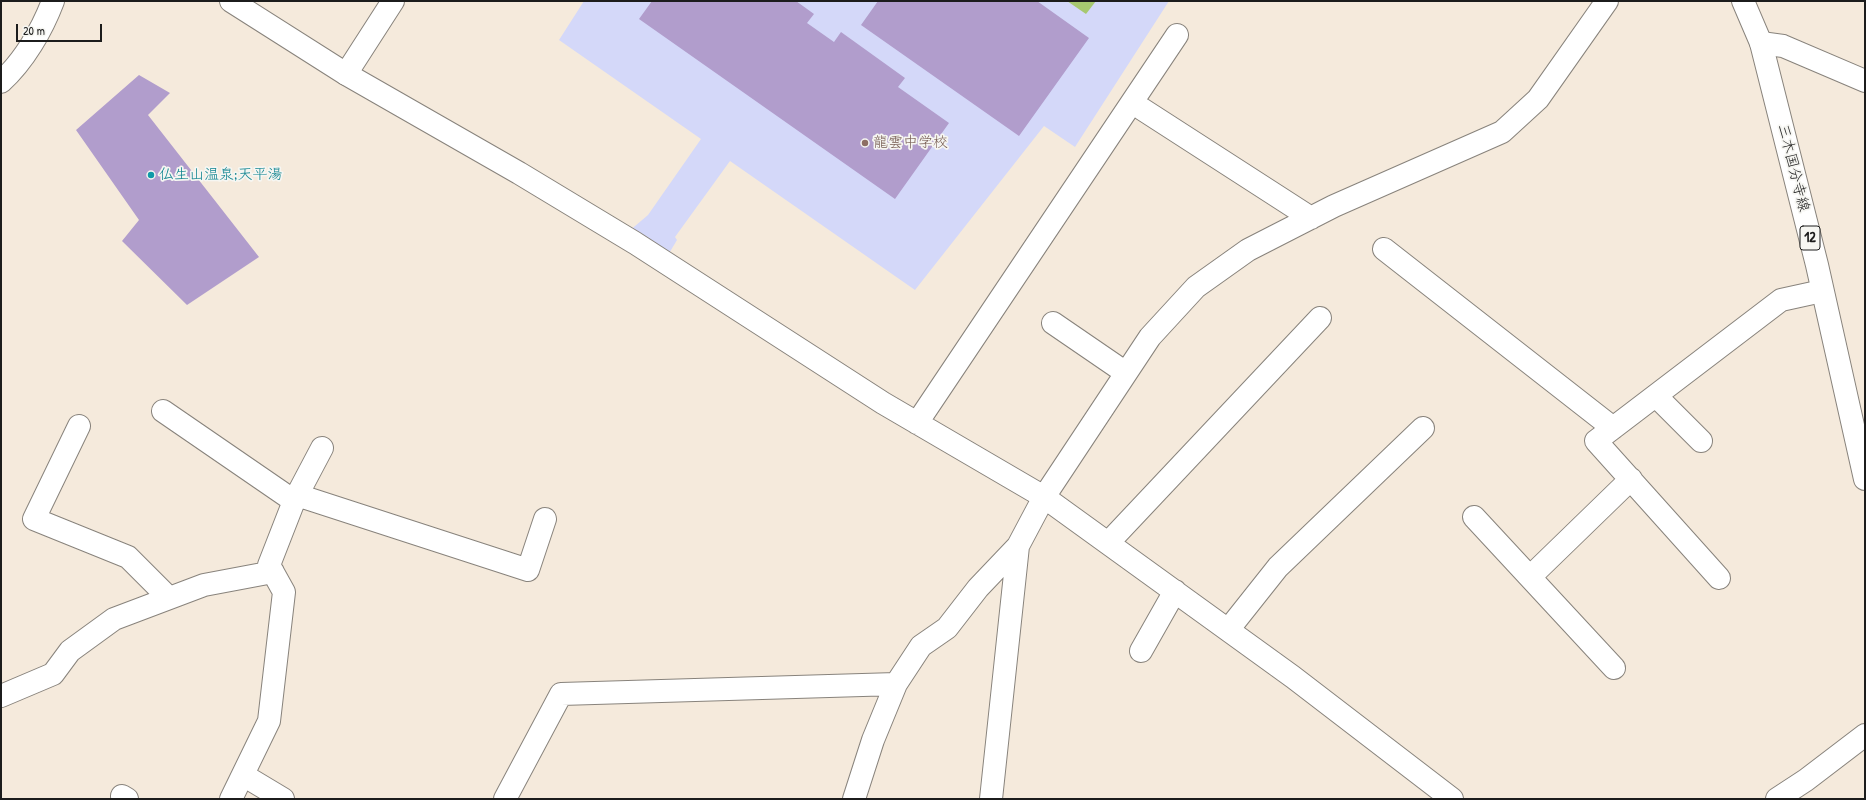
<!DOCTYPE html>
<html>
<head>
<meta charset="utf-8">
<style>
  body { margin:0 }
  #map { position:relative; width:1866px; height:800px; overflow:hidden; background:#f5eadc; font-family:"Patrick Hand",sans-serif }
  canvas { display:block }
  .frame { position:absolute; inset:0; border:2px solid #1c1c1c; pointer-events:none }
  .scale { position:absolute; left:16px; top:24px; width:86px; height:18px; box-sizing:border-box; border:2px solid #1c1c1c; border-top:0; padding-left:5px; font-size:12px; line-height:14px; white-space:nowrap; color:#1c1c1c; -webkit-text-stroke:3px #f6f6f2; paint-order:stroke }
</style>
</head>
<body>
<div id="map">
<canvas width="1866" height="800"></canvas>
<div class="frame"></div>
<div class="scale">20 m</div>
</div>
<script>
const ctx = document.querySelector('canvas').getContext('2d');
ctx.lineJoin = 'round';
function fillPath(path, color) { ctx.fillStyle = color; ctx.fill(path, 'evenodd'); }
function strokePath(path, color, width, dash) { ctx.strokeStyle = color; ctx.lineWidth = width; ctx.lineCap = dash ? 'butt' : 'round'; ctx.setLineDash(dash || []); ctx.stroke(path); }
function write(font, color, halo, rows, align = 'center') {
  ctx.font = font + ' "Patrick Hand","Klee One",sans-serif'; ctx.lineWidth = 3.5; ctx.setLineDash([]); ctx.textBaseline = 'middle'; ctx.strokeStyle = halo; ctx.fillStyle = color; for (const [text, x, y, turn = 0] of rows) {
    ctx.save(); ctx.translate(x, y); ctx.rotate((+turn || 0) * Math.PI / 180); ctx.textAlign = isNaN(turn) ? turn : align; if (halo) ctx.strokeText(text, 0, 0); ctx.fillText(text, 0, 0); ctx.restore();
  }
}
const built = new Path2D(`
  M584 1H1169L1075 147 1044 126 915 290 730 161 675 237 677 240 668 255 628 232 648 215 701 139 559 40Z`);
const green = new Path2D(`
  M1067 1H1096L1086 14Z`);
const building = new Path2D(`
  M652 1H796L814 14 807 23 834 42 841 32 905 78 898 87 949 123 895 199 639 19Z
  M878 1H1037L1089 38 1019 136 861 25Z
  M139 75 170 93 148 115 259 257 187 305 122 241 139 220 76 130Z`);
const street = new Path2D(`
  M231 1 346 74 519 173 635 243 883 403 1044 497 1293 677 1452 799
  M1761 43 1783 46 1865 81
  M1 82C24 61 42 30 53 1
  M1142 109 1311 218
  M1384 249 1613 428
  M1053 323 1126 373
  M1656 396 1701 441
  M163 411 294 501 269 565 284 592 269 721 231 799
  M917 423 1177 35
  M79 426 34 519 128 557 169 598
  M297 495 528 570 545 519
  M294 501 322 448
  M1474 517 1614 668
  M1108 543 1320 318
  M1530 577 1631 479
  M1719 578 1596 441 1781 300 1822 291
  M1228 630 1278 567 1423 428
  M1141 651 1175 591
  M1 696 53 674 70 651 114 619 204 585 273 572
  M243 775 283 799
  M122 796 127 799
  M505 799 561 694 896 684
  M854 799 873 740 896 684 921 646 947 628 978 588 1018 546 1044 497 1150 337 1196 287 1248 250 1334 206 1502 132 1538 99 1607 1
  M991 799 1018 546
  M1777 799 1806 780 1865 735`);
const secondary = new Path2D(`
  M346 74 393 1`);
const primary = new Path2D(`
  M1743 1 1761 43 1817 265 1865 479`);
const markers = [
  [865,143,4,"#8d6e63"],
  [151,175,4,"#0f9aa8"]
];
const shields = [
  [1810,238,20]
];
const shieldNames = [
  ["12",1810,238]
];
const educationNames = [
  ["龍雲中学校",873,143]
];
const streetNames = [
  ["三木国分寺線",1793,168,76]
];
const cultureNames = [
  ["仏生山温泉;天平湯",159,175]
];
fillPath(built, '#d4d8f9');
fillPath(green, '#a7c870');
fillPath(building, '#b19dcc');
strokePath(street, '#88837c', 24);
strokePath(secondary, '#88837c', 24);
strokePath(primary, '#88837c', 24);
strokePath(street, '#fff', 22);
strokePath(secondary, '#fff', 22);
strokePath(primary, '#fff', 22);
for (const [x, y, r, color] of markers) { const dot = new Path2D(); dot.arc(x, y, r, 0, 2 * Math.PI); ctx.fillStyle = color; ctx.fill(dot); strokePath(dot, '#f6f6f2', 1.5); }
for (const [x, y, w] of shields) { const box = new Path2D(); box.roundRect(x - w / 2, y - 12, w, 24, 3); ctx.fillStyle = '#f6f6f2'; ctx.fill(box); strokePath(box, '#1c1c1c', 1); }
write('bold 14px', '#1c1c1c', null, shieldNames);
write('15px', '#785e54', '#f6f6f2', educationNames, 'left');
write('15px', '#1c1c1c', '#f6f6f2', streetNames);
write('15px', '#0d838f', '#f6f6f2', cultureNames, 'left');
</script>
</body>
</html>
